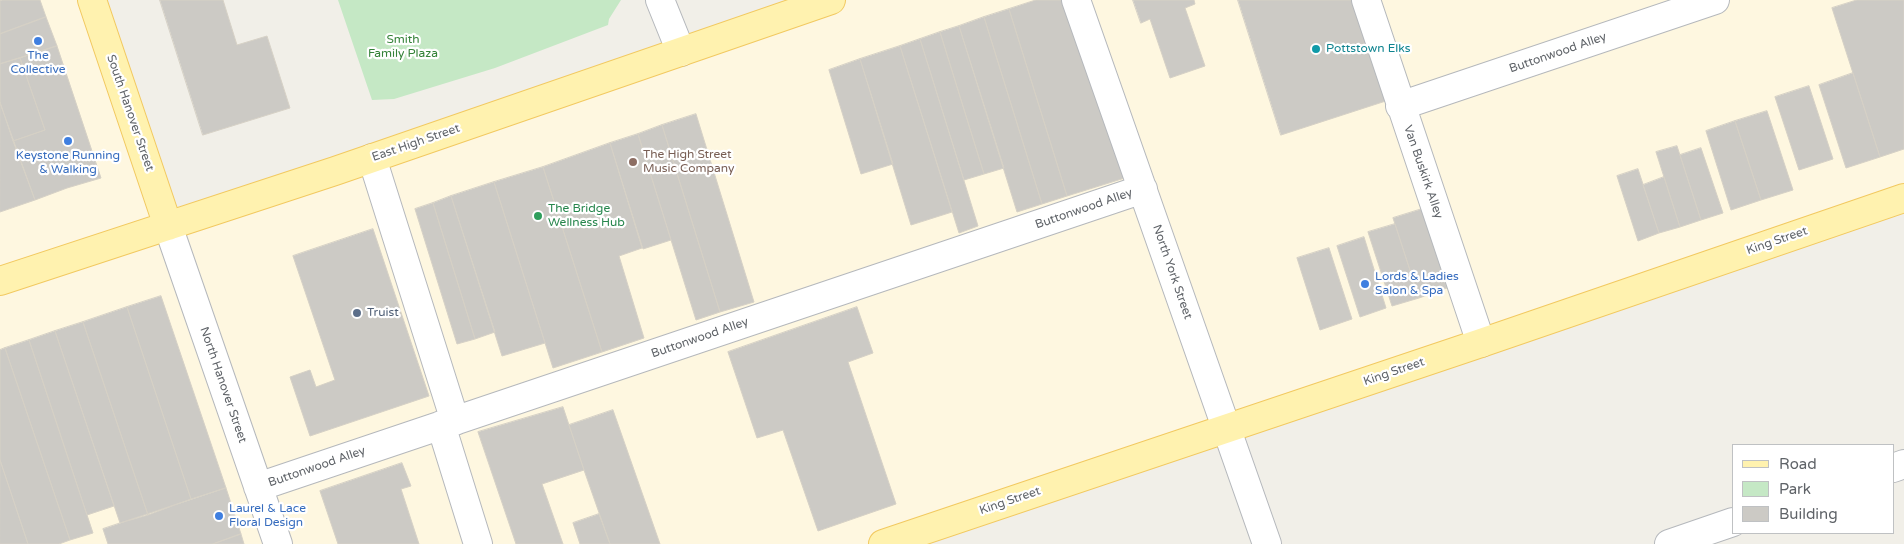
<!DOCTYPE html>
<html>
<head>
<meta charset="utf-8">
<style>
  body { margin:0 }
  #map { position:relative; width:1904px; height:544px; overflow:hidden; background:#f1efe8; font-family:"Varela Round",sans-serif }
  canvas { display:block }
  .legend { position:absolute; left:1732px; top:444px; width:162px; height:90px; box-sizing:border-box; background:#fff; border:1px solid #bfc1c3; margin:0; padding:6px 9px; list-style:none; font-size:15px; color:#5f6368 }
  .legend li { display:flex; align-items:center; gap:10px; height:25px }
  .legend b { width:25px; border:1px solid #bfc1c3 }
</style>
</head>
<body>
<div id="map">
<canvas width="1904" height="544"></canvas>
<ul class="legend">
<li><b style="height:6px;background:#fff2af"></b>Road</li>
<li><b style="height:14px;background:#c5e8c5"></b>Park</li>
<li><b style="height:14px;background:#cccac5"></b>Building</li>
</ul>
</div>
<script>
const ctx = document.querySelector('canvas').getContext('2d');
ctx.lineJoin = 'round';
function fillPath(path, color) { ctx.fillStyle = color; ctx.fill(path, 'evenodd'); }
function strokePath(path, color, width, dash) { ctx.strokeStyle = color; ctx.lineWidth = width; ctx.lineCap = dash ? 'butt' : 'round'; ctx.setLineDash(dash || []); ctx.stroke(path); }
function write(font, color, halo, rows, align = 'center') {
  ctx.font = font + ' "Varela Round",sans-serif'; ctx.lineWidth = 4.5; ctx.setLineDash([]); ctx.textBaseline = 'middle'; ctx.strokeStyle = halo; ctx.fillStyle = color; for (const [text, x, y, turn = 0] of rows) {
    ctx.save(); ctx.translate(x, y); ctx.rotate((+turn || 0) * Math.PI / 180); ctx.textAlign = isNaN(turn) ? turn : align; if (halo) ctx.strokeText(text, 0, 0); ctx.fillText(text, 0, 0); ctx.restore();
  }
}
const commercial = new Path2D(`
  M0 0H92L169 226 831 0H1904V197L880 544H0Z`);
const green = new Path2D(`
  M338 0H621L609 19 608 25 495 68 394 99 372 100Z`);
const building = new Path2D(`
  M2 0H40L46 17 0 34V1Z
  M160 0H223L237 45 267 36 290 108 203 135Z
  M1036 0H1073L1128 177 1067 196 1009 9Z
  M1133 0H1194L1195 4 1185 8 1205 66 1170 78 1150 19 1141 23Z
  M1238 0H1363L1395 98 1281 135Z
  M1857 0H1904V149L1880 157 1832 8Z
  M1009 9 1067 196 1042 204 984 17Z
  M46 17 57 46 0 64V34Z
  M984 17 1042 204 1017 212 959 26Z
  M959 26 1004 168 984 174 940 32Z
  M940 32 984 174 964 180 920 39Z
  M920 39 978 226 959 233 900 46Z
  M57 46 101 178 67 188 35 200 13 141 45 130 20 58Z
  M900 46 952 212 911 225 860 59Z
  M20 58 45 130 13 141 0 102V64Z
  M860 59 893 164 861 174 829 70Z
  M1853 73 1880 157 1846 168 1819 85Z
  M1809 86 1833 159 1799 170 1775 97Z
  M0 103 35 200 0 212Z
  M1767 111 1793 190 1761 200 1735 121Z
  M696 114 754 302 720 312 662 125Z
  M1735 121 1761 200 1731 210 1706 131Z
  M662 125 720 312 696 320 638 134Z
  M638 134 671 240 643 249 610 143Z
  M610 143 642 248 619 256 644 338 602 352 543 167Z
  M1677 146 1701 220 1680 227 1656 152Z
  M1701 148 1723 213 1701 220 1680 155Z
  M543 167 602 352 553 368 494 182Z
  M1638 169 1659 233 1638 241 1617 176Z
  M1664 177 1680 227 1659 233 1643 185Z
  M494 182 545 343 502 356 451 196Z
  M451 196 495 332 475 339 433 203Z
  M433 203 475 339 457 344 415 209Z
  M1422 209 1447 288 1419 298 1393 218Z
  M1395 224 1419 298 1392 306 1368 232Z
  M373 229 429 396 310 436 290 377 310 370 316 387 335 380 293 256Z
  M1364 237 1386 308 1360 317 1337 246Z
  M1329 248 1352 319 1320 330 1297 258Z
  M161 296 226 488 191 499 127 307Z
  M127 307 191 499 148 515 83 322Z
  M857 307 873 353 848 362 896 504 818 531 783 430 757 438 728 352Z
  M83 322 148 515 120 523 55 331Z
  M55 331 114 506 87 515 29 340Z
  M29 340 93 533 70 540 5 348Z
  M5 348 70 540 59 544H28L0 460V350Z
  M563 407 584 470 542 484 563 544H516L478 432Z
  M613 410 660 544H610L584 470 569 425Z
  M0 460 28 544H0Z
  M402 463 411 486 401 489 419 544H338L320 491Z
  M226 488 241 534 213 544H108L103 529Z
  M599 514 610 544H580L573 523Z
  M241 534 244 544H213Z`);
const minor = new Path2D(`
  M660 0 681 52
  M1076 0 1267 544
  M1366 0 1481 343
  M1400 106 1715 0
  M372 158 455 421
  M168 226 278 544
  M441 425 478 544
  M1893 468 1904 464
  M258 487 1143 189
  M1669 544 1733 522`);
const major = new Path2D(`
  M92 0 168 226
  M0 281 335 171 831 0
  M883 544 1481 343 1904 198`);
const markers = [
  [38,41,5,"#3f7fe0"],
  [1316,49,5,"#0f9aa8"],
  [68,141,5,"#3f7fe0"],
  [633,162,5,"#8d6e63"],
  [538,216,5,"#2e9e5b"],
  [1365,284,5,"#3f7fe0"],
  [357,313,5,"#5c6f8a"],
  [219,516,5,"#3f7fe0"]
];
const parkNames = [
  ["Smith",403,40],
  ["Family Plaza",403,54]
];
const cultureNames = [
  ["Pottstown Elks",1326,49]
];
const streetNames = [
  ["Buttonwood Alley",1558,53,-19],
  ["South Hanover Street",130,113,71],
  ["East High Street",416,143,-19],
  ["Van Buskirk Alley",1423,172,71],
  ["Buttonwood Alley",1084,209,-19],
  ["King Street",1777,241,-19],
  ["North York Street",1172,272,71],
  ["Buttonwood Alley",700,338,-19],
  ["King Street",1394,372,-19],
  ["North Hanover Street",223,385,71],
  ["Buttonwood Alley",317,467,-19],
  ["King Street",1010,501,-19]
];
const shopNames = [
  ["The",38,56],
  ["Collective",38,70],
  ["Keystone Running",68,156],
  ["& Walking",68,170],
  ["Lords & Ladies",1375,277,"left"],
  ["Salon & Spa",1375,291,"left"],
  ["Laurel & Lace",229,509,"left"],
  ["Floral Design",229,523,"left"]
];
const educationNames = [
  ["The High Street",643,155],
  ["Music Company",643,169]
];
const leisureNames = [
  ["The Bridge",548,209],
  ["Wellness Hub",548,223]
];
const serviceNames = [
  ["Truist",367,313]
];
fillPath(commercial, '#fef7e0');
fillPath(green, '#c5e8c5');
fillPath(building, '#cccac5');
strokePath(building, '#d6d1c6', 1);
strokePath(minor, '#b5b8bc', 30);
strokePath(major, '#f2c960', 30);
strokePath(minor, '#fff', 28);
strokePath(major, '#fff2af', 28);
for (const [x, y, r, color] of markers) { const dot = new Path2D(); dot.arc(x, y, r, 0, 2 * Math.PI); ctx.fillStyle = color; ctx.fill(dot); strokePath(dot, '#fff', 2); }
write('12px', '#348238', '#fff', parkNames);
write('12px', '#0d838f', '#fff', cultureNames, 'left');
write('12px', '#5f6368', '#fff', streetNames);
write('12px', '#366cbe', '#fff', shopNames);
write('12px', '#785e54', '#fff', educationNames, 'left');
write('12px', '#27864d', '#fff', leisureNames, 'left');
write('12px', '#4e5e75', '#fff', serviceNames, 'left');
</script>
</body>
</html>
